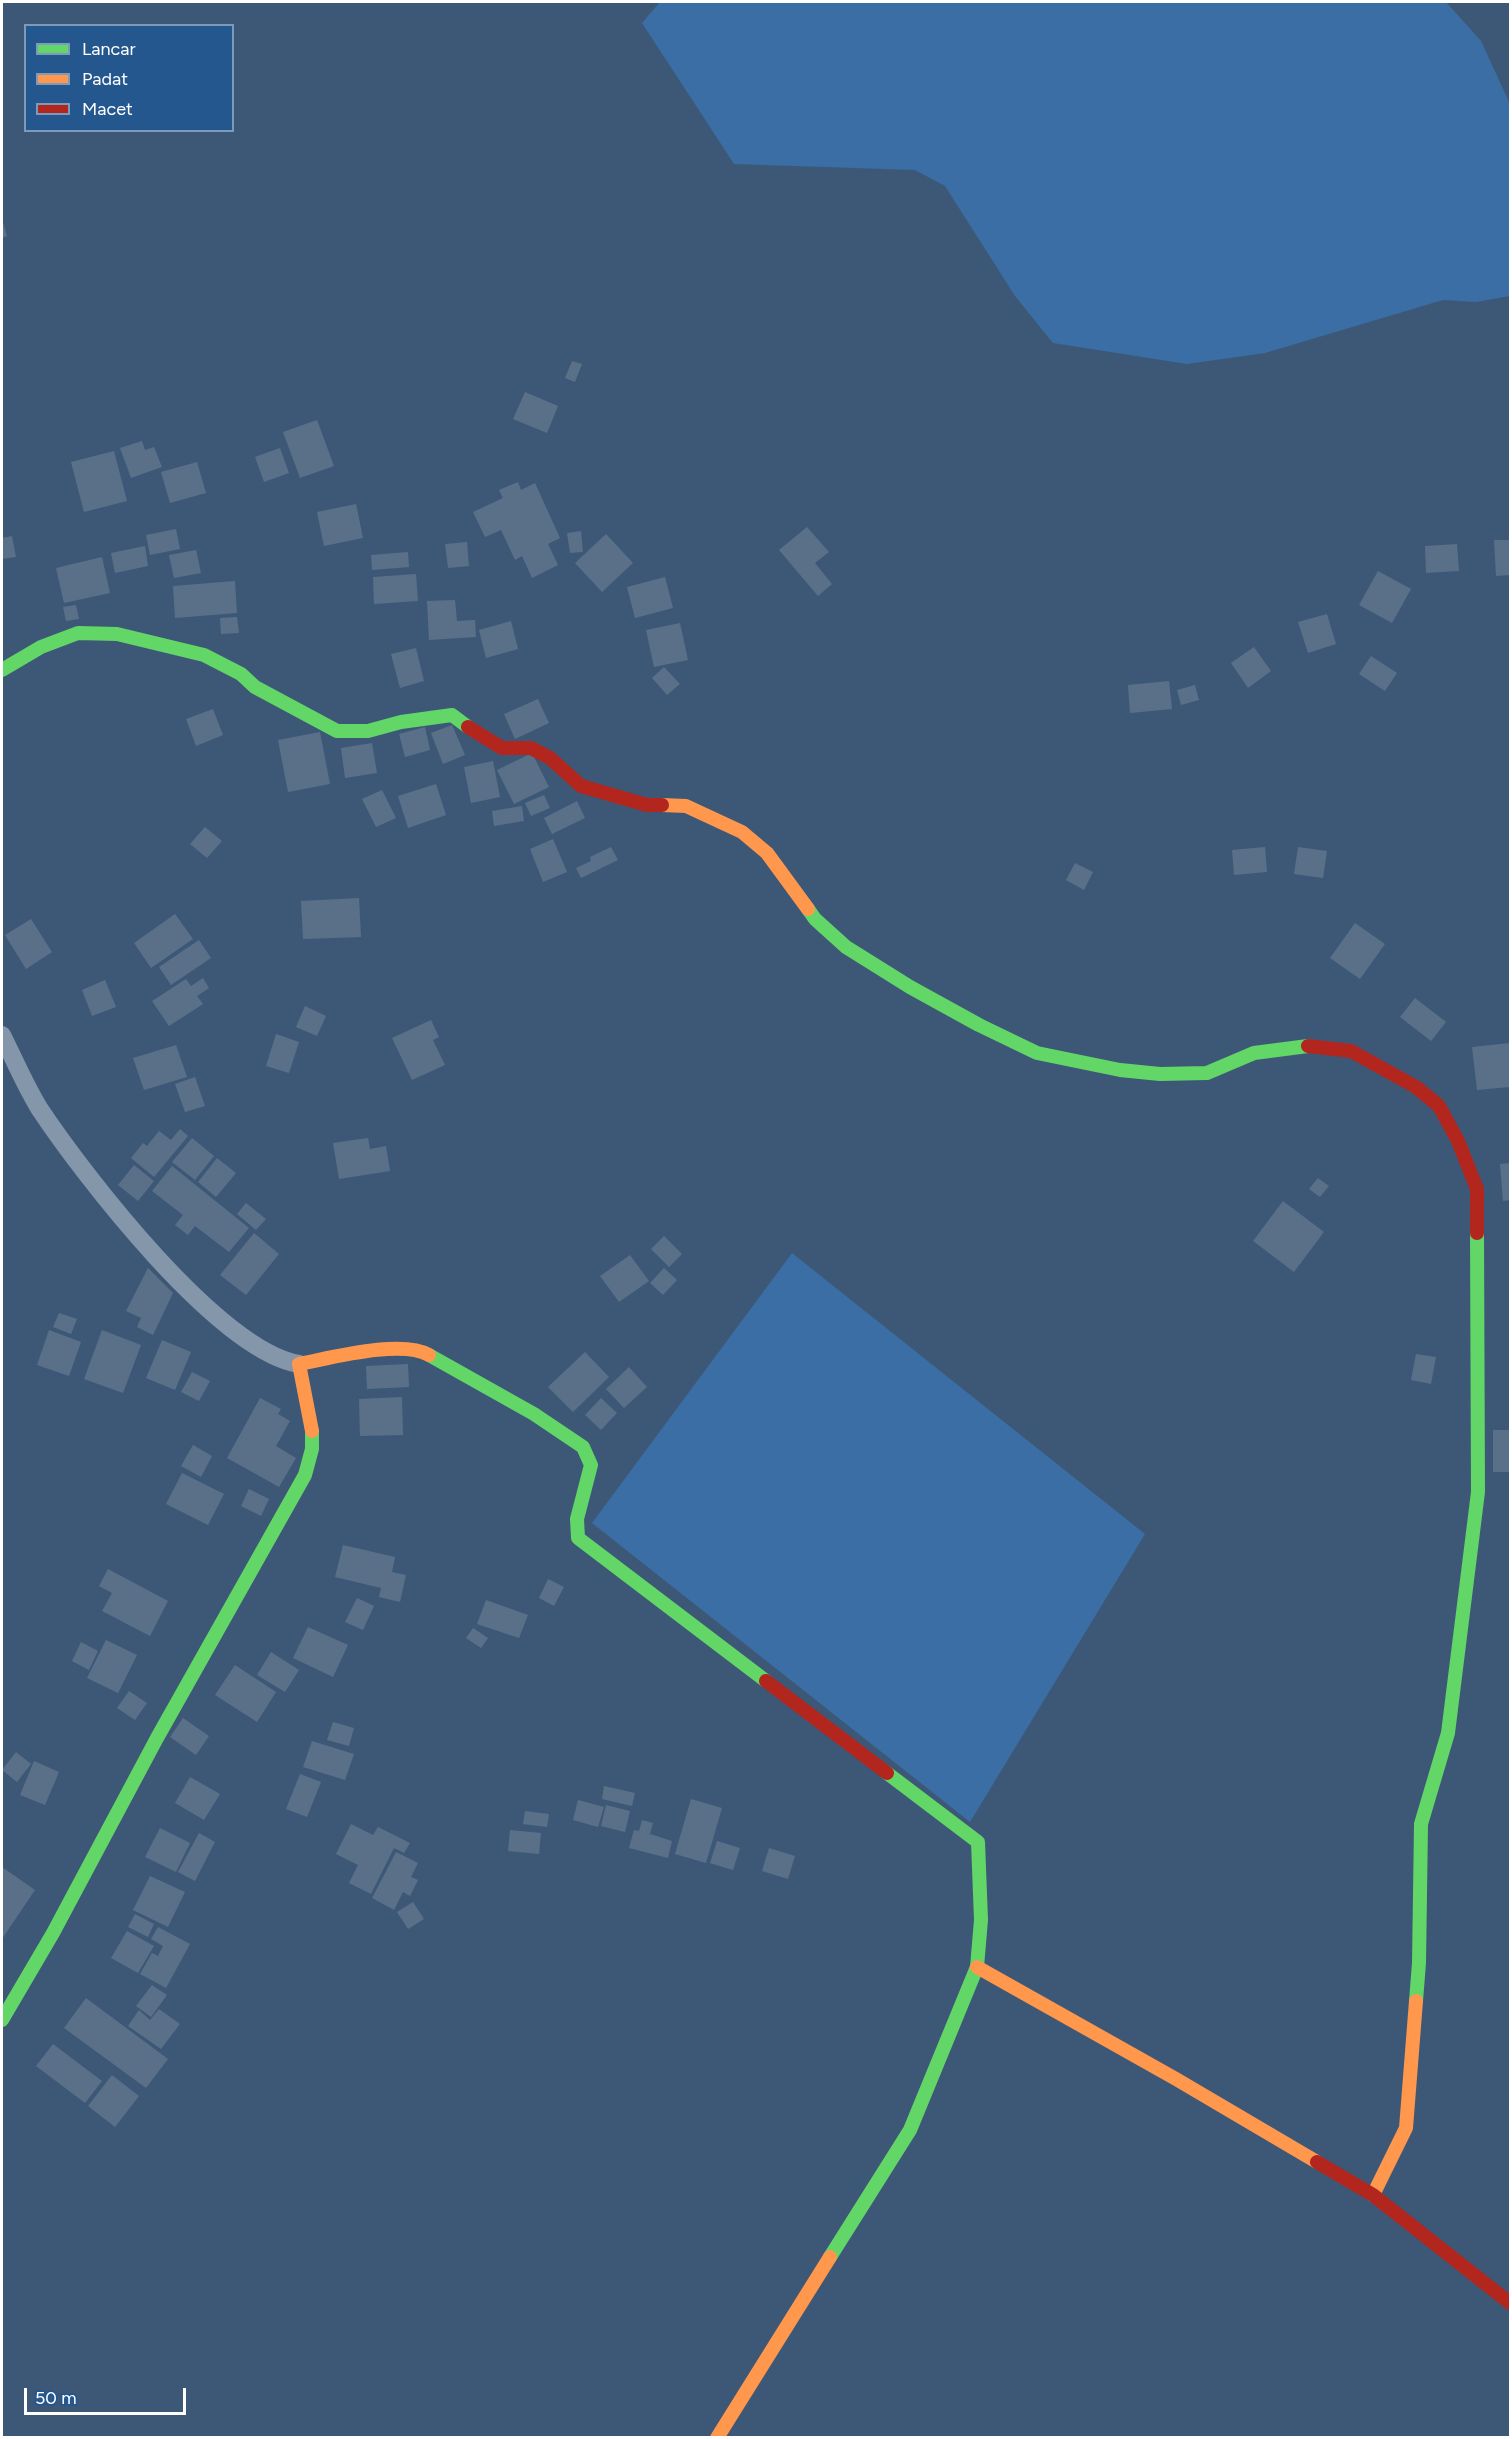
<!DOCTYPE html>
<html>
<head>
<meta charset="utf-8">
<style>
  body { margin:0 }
  #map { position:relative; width:1512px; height:2439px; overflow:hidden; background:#3d5877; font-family:Figtree,sans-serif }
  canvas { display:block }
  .frame { position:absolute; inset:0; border:3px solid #fff; pointer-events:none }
  .legend { position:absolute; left:24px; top:24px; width:210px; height:108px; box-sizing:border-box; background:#25578f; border:2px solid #7c9abc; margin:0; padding:8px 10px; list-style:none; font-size:18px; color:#fff }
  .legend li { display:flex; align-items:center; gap:12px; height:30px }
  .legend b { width:30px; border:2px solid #7c9abc }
  .scale { position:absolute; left:24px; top:2388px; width:162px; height:27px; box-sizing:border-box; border:3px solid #fff; border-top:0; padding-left:8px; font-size:18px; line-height:21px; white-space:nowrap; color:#fff; -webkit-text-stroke:4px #25578f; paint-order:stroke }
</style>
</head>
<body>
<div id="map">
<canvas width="1512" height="2439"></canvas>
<div class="frame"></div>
<ul class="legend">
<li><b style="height:8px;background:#63d668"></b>Lancar</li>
<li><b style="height:8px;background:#ff974d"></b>Padat</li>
<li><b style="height:8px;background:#b3261e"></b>Macet</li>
</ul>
<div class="scale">50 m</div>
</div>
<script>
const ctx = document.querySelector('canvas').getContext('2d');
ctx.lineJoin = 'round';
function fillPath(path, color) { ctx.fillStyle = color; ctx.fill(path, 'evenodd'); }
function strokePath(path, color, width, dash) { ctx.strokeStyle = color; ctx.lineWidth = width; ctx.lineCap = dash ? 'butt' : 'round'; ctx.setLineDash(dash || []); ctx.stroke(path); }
const green = new Path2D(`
  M660 2H1446L1481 41 1510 104V296L1476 302 1443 300 1265 353 1187 364 1053 343 1015 296 945 186 915 170 734 164 642 23Z
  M792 1253 1145 1534 970 1822 592 1523Z`);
const building = new Path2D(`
  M2 219 7 236 2 238Z
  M572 361 582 364 575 382 565 378Z
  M525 392 558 406 547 433 513 419Z
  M317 420 334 466 300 478 283 432Z
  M142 441 145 450 154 447 162 467 131 478 120 448Z
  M280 448 289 473 264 482 255 457Z
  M114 451 127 501 84 512 71 462Z
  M197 462 206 493 170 503 161 472Z
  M518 482 521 490 535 483 560 538 548 544 558 565 532 578 522 556 515 560 501 530 485 537 473 512 503 498 499 490Z
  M356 504 363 538 324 546 317 512Z
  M807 527 829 552 815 563 832 584 818 596 779 550Z
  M176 529 180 549 150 555 146 535Z
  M581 531 583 552 570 553 567 533Z
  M606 534 633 563 602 592 575 563Z
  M12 536 16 557 2 559V538Z
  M1494 540H1510V575L1496 576Z
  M467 542 469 566 448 568 445 544Z
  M1457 544 1459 571 1426 573 1425 546Z
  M145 546 148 566 115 573 111 553Z
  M196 550 201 573 174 578 169 555Z
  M408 552 409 567 372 570 371 555Z
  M102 557 110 593 64 603 56 568Z
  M1378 571 1411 589 1392 623 1359 605Z
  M416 574 418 601 374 604 373 577Z
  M665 577 673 608 635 618 627 587Z
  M235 581 237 613 175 618 173 586Z
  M455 600 457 621 475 620 476 637 429 640 427 601Z
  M76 605 79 619 66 621 63 607Z
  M1327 614 1336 644 1308 653 1298 622Z
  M237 617 239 633 221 634 220 618Z
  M511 621 518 649 486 658 479 630Z
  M680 623 688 660 654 667 646 630Z
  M1254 647 1271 671 1248 688 1231 663Z
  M416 648 424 681 400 688 391 654Z
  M1371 656 1397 673 1385 691 1359 674Z
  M664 667 680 684 667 695 652 678Z
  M1169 681 1172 709 1130 713 1128 685Z
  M1195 685 1199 700 1181 705 1177 690Z
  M538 699 549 723 515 739 504 714Z
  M213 709 223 735 196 746 186 719Z
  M452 725 465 755 443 764 431 733Z
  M425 727 430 750 405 757 399 734Z
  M320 732 330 784 288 792 278 740Z
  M372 743 377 773 345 778 341 748Z
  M532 753 549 787 514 804 497 770Z
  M493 761 500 797 471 803 464 767Z
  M436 784 446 815 408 828 398 796Z
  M382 790 396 818 376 827 362 799Z
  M544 795 550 808 531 816 525 803Z
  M577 801 585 818 552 834 544 818Z
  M522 806 524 821 494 826 492 811Z
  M205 827 222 841 207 858 190 844Z
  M553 839 567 872 543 882 530 849Z
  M611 847 618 860 581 878 576 868 591 861 590 857Z
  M1265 847 1267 872 1234 875 1232 850Z
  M1298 847 1327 851 1323 878 1294 874Z
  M1075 863 1093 872 1084 890 1066 880Z
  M359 898 361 937 303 939 301 901Z
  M175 914 193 939 151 968 134 943Z
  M31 919 52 952 26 969 5 935Z
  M1355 923 1385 944 1360 979 1330 958Z
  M199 940 211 958 171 985 159 967Z
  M203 978 209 988 197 996 203 1004 169 1026 152 1001 186 979 191 986Z
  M105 980 116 1007 92 1016 82 990Z
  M1415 998 1446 1022 1431 1041 1400 1017Z
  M305 1006 326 1016 317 1036 296 1027Z
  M431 1020 439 1037 433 1040 445 1065 412 1080 392 1038Z
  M276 1034 299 1042 289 1073 266 1066Z
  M1510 1043V1087L1477 1090 1472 1047Z
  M176 1045 187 1077 144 1090 133 1058Z
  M195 1077 205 1106 185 1112 175 1084Z
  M180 1129 188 1136 154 1177 131 1158 143 1143 147 1146 159 1131 171 1140Z
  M192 1138 214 1156 195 1180 172 1162Z
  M368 1138 370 1149 386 1146 390 1171 339 1179 333 1143Z
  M217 1158 236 1173 216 1197 198 1182Z
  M1510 1163V1200L1503 1201 1500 1164Z
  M134 1165 154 1181 138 1201 118 1185Z
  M172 1166 249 1228 229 1252 195 1226 188 1235 175 1225 183 1215 152 1191Z
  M1318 1178 1329 1186 1320 1197 1309 1189Z
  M1283 1201 1324 1232 1294 1272 1253 1241Z
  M246 1203 266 1219 256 1230 237 1214Z
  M254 1233 279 1254 246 1295 220 1275Z
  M664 1236 682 1254 669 1267 651 1249Z
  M630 1255 649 1281 619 1302 600 1276Z
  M148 1268 173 1293 153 1335 137 1327 141 1318 126 1311Z
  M664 1268 677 1280 663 1295 650 1283Z
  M59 1313 77 1319 71 1334 53 1327Z
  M49 1330 81 1342 69 1376 37 1365Z
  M102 1330 141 1345 123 1393 84 1379Z
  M162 1340 191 1352 175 1390 146 1378Z
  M585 1352 609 1377 573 1412 548 1387Z
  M1416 1354 1436 1357 1431 1384 1411 1380Z
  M408 1364 409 1387 367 1389 366 1366Z
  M629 1367 647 1387 624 1408 606 1389Z
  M192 1372 210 1381 199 1401 181 1392Z
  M402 1397 403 1435 360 1436 359 1399Z
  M260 1398 281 1409 278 1414 290 1421 276 1446 296 1458 279 1487 227 1458Z
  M601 1398 617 1413 601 1430 585 1415Z
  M1493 1430H1510V1472H1493Z
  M193 1445 212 1456 201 1477 181 1466Z
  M182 1473 224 1494 208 1525 166 1504Z
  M249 1489 269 1499 261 1516 241 1506Z
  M343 1545 395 1557 392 1572 406 1575 400 1602 379 1597 381 1588 335 1577Z
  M108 1569 168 1601 150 1636 102 1611 112 1593 99 1586Z
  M548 1579 564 1587 554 1606 539 1598Z
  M357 1598 374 1606 363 1630 345 1622Z
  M486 1600 528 1615 519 1638 477 1624Z
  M308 1627 348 1645 333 1677 293 1658Z
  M473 1628 488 1638 481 1648 466 1638Z
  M106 1640 137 1655 118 1693 87 1678Z
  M81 1642 98 1651 89 1670 72 1661Z
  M271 1652 299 1670 285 1692 257 1675Z
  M235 1665 276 1692 257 1722 215 1695Z
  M129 1691 147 1703 135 1720 117 1708Z
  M183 1718 209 1736 196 1755 170 1737Z
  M333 1722 354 1728 349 1746 327 1740Z
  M312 1741 354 1754 345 1780 303 1767Z
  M16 1752 31 1764 17 1782 2 1770Z
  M34 1761 59 1772 45 1805 20 1795Z
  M300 1774 321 1782 307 1817 286 1809Z
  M190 1777 220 1794 204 1820 175 1803Z
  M604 1786 635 1793 632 1806 602 1799Z
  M691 1799 722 1808 706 1863 675 1854Z
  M578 1800 604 1807 598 1827 573 1820Z
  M606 1805 630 1811 625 1832 601 1826Z
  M525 1811 549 1814 547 1827 523 1824Z
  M642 1820 653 1823 650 1834 672 1841 668 1858 629 1848 634 1830 639 1831Z
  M351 1824 373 1835 378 1827 410 1843 404 1853 394 1848 371 1894 349 1883 358 1865 336 1854Z
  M160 1828 190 1843 176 1872 145 1857Z
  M510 1830 541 1833 539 1854 508 1851Z
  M199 1833 215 1842 195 1881 178 1872Z
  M717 1841 740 1848 733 1870 710 1863Z
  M769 1848 795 1856 788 1879 762 1871Z
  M396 1852 418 1863 411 1877 418 1880 410 1896 403 1892 394 1910 372 1898Z
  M2 1867 35 1890 2 1939Z
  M150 1876 185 1892 168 1927 133 1910Z
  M413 1902 424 1919 408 1929 397 1912Z
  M135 1914 154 1924 148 1937 128 1927Z
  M158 1927 190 1944 166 1988 140 1974 152 1953 158 1956 163 1946 151 1939Z
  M127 1931 154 1946 138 1973 111 1958Z
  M152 1985 167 1995 151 2017 136 2006Z
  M86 1998 168 2059 146 2088 64 2028Z
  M159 2009 180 2024 161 2049 128 2026 139 2010 150 2020Z
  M53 2044 102 2081 85 2103 36 2066Z
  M112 2075 139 2096 115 2127 88 2106Z`);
const street = new Path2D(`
  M2 1035C14 1059 25 1085 39 1108 84 1176 219 1351 299 1364`);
const fast = new Path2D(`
  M2 670 41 647 78 633 117 634 204 655 241 674 255 687 337 731H368L401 722 452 715 468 727
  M808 909 815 919 846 947 910 987 979 1025 1037 1053 1120 1070 1160 1074 1207 1073 1254 1053 1308 1046
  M429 1355 534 1414 583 1447 591 1465 577 1519 578 1538 766 1681
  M1416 2001 1419 1963 1421 1824 1448 1733 1478 1492 1477 1233
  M2 2020 53 1933 157 1738 305 1475 312 1449V1431
  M830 2257 910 2130 977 1967 981 1920 978 1842 887 1773`);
const slow = new Path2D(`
  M662 805 686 806 742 832 767 853 808 909
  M312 1431 299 1364C331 1358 401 1339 429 1355
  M977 1967 1176 2079 1317 2162
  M1373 2195 1406 2128 1416 2001
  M717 2438 830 2257`);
const jam = new Path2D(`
  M468 727 502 748H531L550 758 581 786 647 805H662
  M1308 1046 1351 1051 1416 1087 1439 1106 1458 1141 1477 1189V1233
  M766 1681 887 1773
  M1317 2162 1373 2195 1510 2303`);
fillPath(green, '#3a6ea5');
fillPath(building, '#5a7089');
strokePath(street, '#8497aa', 18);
strokePath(fast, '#63d668', 14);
strokePath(slow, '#ff974d', 14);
strokePath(jam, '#b3261e', 14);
</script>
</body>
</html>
